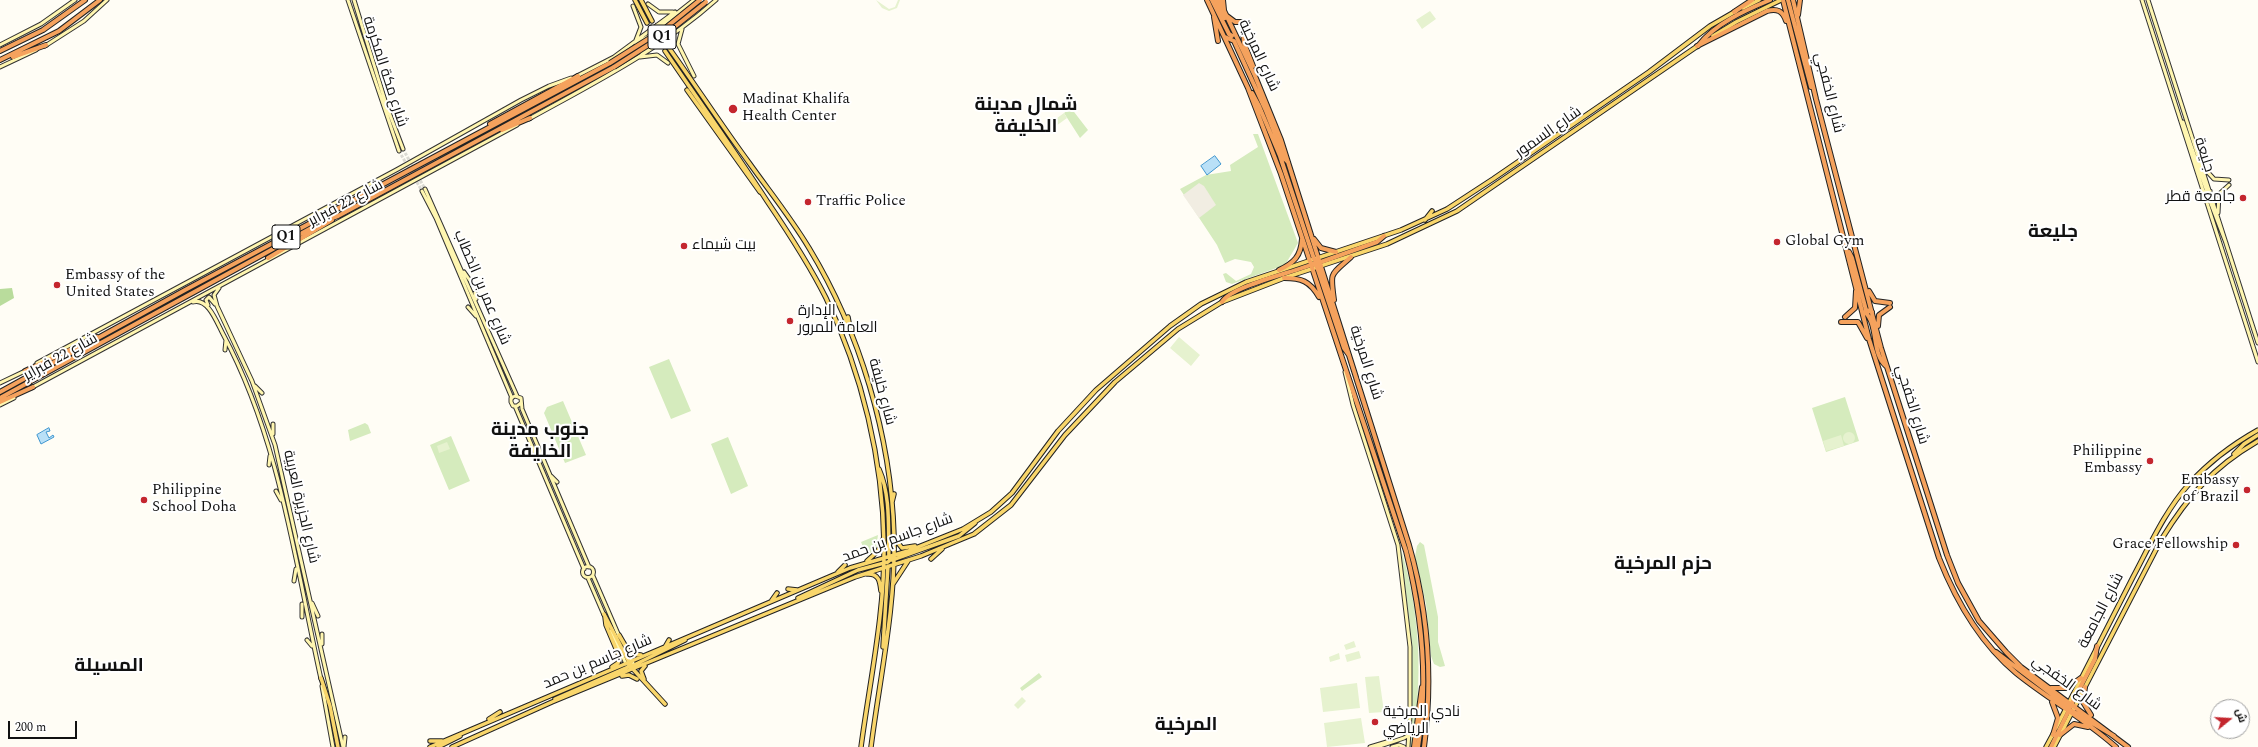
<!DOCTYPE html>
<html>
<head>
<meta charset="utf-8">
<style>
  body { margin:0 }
  #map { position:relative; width:2258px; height:747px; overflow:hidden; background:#fffdf5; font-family:Spectral,Cairo,serif }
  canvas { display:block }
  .north { position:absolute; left:2210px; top:699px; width:40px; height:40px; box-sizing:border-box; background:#fff; border:1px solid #a0a0a0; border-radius:50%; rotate:72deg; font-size:11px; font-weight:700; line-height:16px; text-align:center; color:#111 }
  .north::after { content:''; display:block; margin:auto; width:14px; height:18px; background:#c4262e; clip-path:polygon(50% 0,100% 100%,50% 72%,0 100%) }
  .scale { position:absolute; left:8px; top:721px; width:69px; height:18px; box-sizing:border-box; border:2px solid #111; border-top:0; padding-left:5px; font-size:12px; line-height:14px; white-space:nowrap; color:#111; -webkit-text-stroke:3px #fff; paint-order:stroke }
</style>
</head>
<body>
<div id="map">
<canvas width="2258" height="747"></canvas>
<div class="north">ش</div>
<div class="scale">200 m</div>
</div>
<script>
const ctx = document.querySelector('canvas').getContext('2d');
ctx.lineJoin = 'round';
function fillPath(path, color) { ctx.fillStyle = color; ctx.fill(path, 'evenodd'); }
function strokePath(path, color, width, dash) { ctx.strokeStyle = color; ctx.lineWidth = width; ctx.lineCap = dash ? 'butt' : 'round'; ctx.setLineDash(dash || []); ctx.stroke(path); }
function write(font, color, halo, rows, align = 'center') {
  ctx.font = font + ' Spectral,Cairo,serif'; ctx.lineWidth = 4; ctx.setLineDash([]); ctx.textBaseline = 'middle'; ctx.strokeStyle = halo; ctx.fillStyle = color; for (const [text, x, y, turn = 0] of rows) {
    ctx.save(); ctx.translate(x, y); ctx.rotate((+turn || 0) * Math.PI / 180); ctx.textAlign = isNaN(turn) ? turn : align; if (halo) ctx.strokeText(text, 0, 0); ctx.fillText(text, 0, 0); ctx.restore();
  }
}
const green = new Path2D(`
  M1071 108 1088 130 1080 138 1064 113Z
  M1253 134H1258L1298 243 1285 265 1232 284 1226 282 1223 274 1226 273 1236 281 1251 274 1254 267 1251 262 1235 259 1225 263 1217 245 1180 189 1206 175 1231 171 1230 165 1258 147Z
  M669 359 691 411 671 419 649 367Z
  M1845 397 1859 441 1826 452 1812 408Z
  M563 401 586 455 565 463 544 413 547 407Z
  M365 423 368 425 371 433 350 441 348 430Z
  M451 436 470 481 449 490 430 445Z
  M728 437 748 486 731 494 711 444Z
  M878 535 876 548 867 556 861 542Z
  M1420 542 1424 545 1438 617V642L1445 666 1440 667 1434 664 1431 656 1426 604 1415 557 1417 546Z
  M1400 546C1421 612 1423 679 1412 747H1409L1412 669 1410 630Z
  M1039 673 1042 677 1022 691 1020 688Z`);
const forest = new Path2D(`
  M12 288 14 298 0 306V289Z`);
const pitch = new Path2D(`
  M876 0 889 9 895 7 898 0H900L897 8 889 11 882 8Z
  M1430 11 1436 19 1422 29 1416 20Z
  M1064 113 1067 118 1056 126 1053 121Z
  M1179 337 1200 355 1191 366 1170 348Z
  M1843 438a6 6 0 1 1 12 0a6 6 0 1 1-12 0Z
  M1841 435 1844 446 1826 451 1823 441Z
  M447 442 450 449 439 453 437 446Z
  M1354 641 1356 647 1346 650 1344 645Z
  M1359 651 1361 658 1347 662 1345 655Z
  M1339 653 1340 659 1330 662 1329 657Z
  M1379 676 1384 712 1369 713 1365 677Z
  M1357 683 1360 708 1323 712 1320 688Z
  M1022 697 1026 701 1018 709 1014 705Z
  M1361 718 1365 743 1327 747 1324 723Z`);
const plaza = new Path2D(`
  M1199 183 1204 186 1216 205 1199 218 1183 195Z`);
const water = new Path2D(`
  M1215 156 1221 164 1207 175 1201 166Z
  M49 428 50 431 46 432 49 438 53 435 54 437 41 444 37 435Z`);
const secondaryTunnel = new Path2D(`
  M403 149 425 189
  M399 151 422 191`);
const primaryTunnel = new Path2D(`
  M647 23 655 36
  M663 39 669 48
  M658 41 665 51`);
const secondary = new Path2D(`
  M348 0 399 151
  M354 0 387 107 403 149
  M2142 0 2258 362
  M2148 0 2258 343
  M648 4 659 12H673
  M633 6 641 27 636 40
  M682 29 678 44 694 76
  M656 41 657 25
  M636 43 649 36 654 39 653 43 642 53
  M660 44 661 26 694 0
  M0 45 41 24 75 0
  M45 46 84 21 107 0
  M640 57 657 55 668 63
  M0 67 36 50
  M577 76 614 57 675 12
  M529 119C594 83 660 50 716 0
  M2183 122 2206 189 2210 191
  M2203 167 2214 179 2229 180
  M425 189 517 396
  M422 191 436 218 512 398
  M2206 191 2226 243
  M2218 213 2219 194 2229 185
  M464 272 471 282
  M219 288 214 295 217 306 252 381 275 445 343 747
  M475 293 476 299
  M193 302C208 297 217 323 223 334 280 440 295 562 321 679
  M208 305 206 300 209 297 215 304
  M468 307 476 316
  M225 350 226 340
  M37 363 398 169 521 100 549 86 571 78
  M1345 372 1353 405 1398 545 1410 647V716L1408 747
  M0 383 25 371
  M255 386 262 393
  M31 388 517 125
  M521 403 517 406H513L511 402V398L515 396 521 398 522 409 589 567
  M0 405 14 398
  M515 406 584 569
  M273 434V424
  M269 465 270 456
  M551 476 557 482
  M276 491 281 500
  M582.5 572a5.5 5.5 0 1 1 11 0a5.5 5.5 0 1 1-11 0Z
  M593 576 619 636
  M588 578 604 615
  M294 581 296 569
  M312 603 318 616
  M302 617V604
  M611 631 626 664
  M307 640 312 646
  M322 644V634
  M627 652 633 663
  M322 686 333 747
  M344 747 345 737
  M1370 747 1390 741
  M1377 747 1404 738 1409 735
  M1392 747 1399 745 1404 747`);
const primary = new Path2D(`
  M635 0 647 23
  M641 0 652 21
  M1743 8 1759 0
  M1713 36 1736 22 1781 0
  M669 48C696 86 722 126 750 164 770 192 791 218 809 248 860 332 891 436 894 535 896 605 880 677 871 747
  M665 51C699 101 734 150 767 201 788 232 809 264 826 298 862 373 883 460 884 544 885 612 870 680 861 747
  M687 90 760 192
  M1425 220 1432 211
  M848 317 850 328
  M2234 454 2244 444 2258 435
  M879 469C891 496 888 530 889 558
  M892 502 894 494
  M895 539 902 548 915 546
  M931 559 942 549
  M892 560 959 536 975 523
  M867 561 878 551 883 539
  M838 572 845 565
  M867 574C879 573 880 582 881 591
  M893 584 908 561
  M788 589 797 590
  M798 598 858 570 888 562 893 557
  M772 600 777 593
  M604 614 630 664
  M605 617 606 625 620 658 618 663 612 667
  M619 635 630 654 641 655
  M665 647 669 640
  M883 647 888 566
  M630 667 685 640
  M632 668 665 704
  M622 676 629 675 637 679
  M321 678 330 706 338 747
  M644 679 641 671 645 666
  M555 699 628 667 632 661
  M489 719 500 712
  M2056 728C2082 678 2107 627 2133 577 2150 545 2165 511 2189 484 2209 462 2233 444 2258 430
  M430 741H442
  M430 747 850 568 908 551 963 529 991 512 1012 493 1058 431 1096 390 1170 326 1201 304 1246 282 1401 230 1447 209 1493 179 1649 72 1710 26 1736 11
  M438 747 460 736
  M452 747 552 702 855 577 921 556 974 534 1011 505 1065 435 1115 382 1178 329 1222 302 1284 278 1387 244 1457 211 1699 45
  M2046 747 2053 734
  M2054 747 2161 540C2188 496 2213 467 2258 441`);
const highway = new Path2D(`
  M1207 0 1248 88 1281 174 1406 551C1422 615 1429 681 1418 747
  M1212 0 1229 34 1232 36
  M1215 0 1225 18 1227 16 1235 22H1248
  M1219 0 1255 76 1281 140 1409 545C1428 611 1433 679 1424 747
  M1223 0 1224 10
  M1783 0 1869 339 1939 558C1956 601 1979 642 2016 673 2048 699 2085 719 2116 747
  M1788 0 1811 87
  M1793 0 1816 99 1881 348 1947 555 1958 583 1979 621 2006 652 2021 667 2128 747
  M1734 12 1752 0
  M1798 15 1800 0
  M1214 17 1218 41
  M1243 31 1244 43 1253 66
  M1225 37 1234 41 1266 111 1285 159 1288 162
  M1697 46 1767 11C1777 8 1783 11 1786 21
  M1698 46C1714 24 1746 10 1770 0
  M0 51 43 30 85 0
  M13 57 46 45
  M0 60 59 31 100 0
  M1252 93 1259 106 1280 156 1314 259 1321 266
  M490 124 578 76
  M502 130 530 118
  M1314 239 1321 248 1336 252
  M1849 252 1852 258 1866 310 1872 312
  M268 258 332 220
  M1314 263 1317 267 1344 348 1349 355
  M1318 263 1377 242 1384 236
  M1279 270C1294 263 1301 256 1302 239
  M1284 278C1301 278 1310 281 1319 297
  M1869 291 1875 301 1890 303
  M1334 300C1330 271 1330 276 1351 257
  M1222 302C1231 286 1295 272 1313 264
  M1865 312C1879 325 1871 353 1886 366
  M1845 317 1855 308 1856 291
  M1841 322H1858L1867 338
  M1878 326 1879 315 1890 307
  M25 371 97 337
  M0 392 185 290 610 63
  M0 398 326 220 338 216 614 67
  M0 402 33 387
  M1996 652 2067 706H2075
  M2085 687 2083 702 2091 715
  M2051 688H2067L2081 678
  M2052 702 2058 718 2053 735
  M2071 705 2095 659 2097 646
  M2069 709 2114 736
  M2060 735 2074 724 2088 727
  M1414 747 1422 687
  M2051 747 2069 710`);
const highwayBridge = new Path2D(`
  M610 63 664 29 700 0
  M614 67 667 33 706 2`);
const markers = [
  [733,109,5,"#c4262e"],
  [2243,198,4,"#c4262e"],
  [808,202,4,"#c4262e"],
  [1777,242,4,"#c4262e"],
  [684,246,4,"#c4262e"],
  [57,285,4,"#c4262e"],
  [790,321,4,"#c4262e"],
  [2150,461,4,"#c4262e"],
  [2247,490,4,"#c4262e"],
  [144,500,4,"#c4262e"],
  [2236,545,4,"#c4262e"],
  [1375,722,4,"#c4262e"]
];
const shields = [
  [662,37,28],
  [286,237,28]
];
const shieldNames = [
  ["Q1",662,37],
  ["Q1",286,237]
];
const streetNames = [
  ["شارع المرخية",1258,56,65],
  ["شارع مكة المكرمة",384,72,72],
  ["شارع الخفجي",1828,93,76],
  ["شارع السمور",1549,133,-35],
  ["جليعة",2203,155,72],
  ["شارع 22 فبراير",346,204,-28],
  ["شارع عمر بن الخطاب",481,288,67],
  ["شارع 22 فبراير",61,358,-29],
  ["شارع المرخية",1365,363,72],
  ["شارع خليفة",881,392,75],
  ["شارع الخفجي",1911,405,73],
  ["شارع الجزيرة العربية",300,507,77],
  ["شارع جاسم بن حمد",898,539,-20],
  ["شارع الجامعة",2102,611,-63],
  ["شارع جاسم بن حمد",598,663,-23],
  ["شارع الخفجي",2066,684,36]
];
const poiNames = [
  ["Madinat Khalifa",742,100],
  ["Health Center",742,117],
  ["جامعة قطر",2235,198,"right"],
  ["Traffic Police",816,202],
  ["Global Gym",1785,242],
  ["بيت شيماء",692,246],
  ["Embassy of the",65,276],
  ["United States",65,293],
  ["الإدارة",798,312],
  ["العامة للمرور",798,329],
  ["Philippine",2142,452,"right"],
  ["Embassy",2142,469,"right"],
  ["Embassy",2239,481,"right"],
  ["of Brazil",2239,498,"right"],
  ["Philippine",152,491],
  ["School Doha",152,508],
  ["Grace Fellowship",2228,545,"right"],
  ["نادي المرخية",1383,713],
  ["الرياضي",1383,730]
];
const districtNames = [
  ["شمال مدينة",1026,106],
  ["الخليفة",1026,128],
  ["جليعة",2053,233],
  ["جنوب مدينة",540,431],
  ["الخليفة",540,453],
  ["حزم المرخية",1663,565],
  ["المسيلة",109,667],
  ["المرخية",1186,726]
];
fillPath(green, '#d5ebbd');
fillPath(forest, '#b9dc9c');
fillPath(pitch, '#e6f2cf');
fillPath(plaza, '#f1ede2');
fillPath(water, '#b9e0f7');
strokePath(water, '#3f96cf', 1);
strokePath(secondaryTunnel, '#dbdad3', 3, [3, 1.5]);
strokePath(primaryTunnel, '#dbdad3', 3.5, [3.5, 2]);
strokePath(secondary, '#333', 5);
strokePath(primary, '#222', 5.5);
strokePath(highway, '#222', 6);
strokePath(secondary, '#fff6b0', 3);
strokePath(primary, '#f9d66b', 3.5);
strokePath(highway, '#f5a25d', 4);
strokePath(highwayBridge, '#222', 6, []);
strokePath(highwayBridge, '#f5a25d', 4);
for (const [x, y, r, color] of markers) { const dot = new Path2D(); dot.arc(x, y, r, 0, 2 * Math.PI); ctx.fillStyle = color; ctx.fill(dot); strokePath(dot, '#fff', 1.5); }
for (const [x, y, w] of shields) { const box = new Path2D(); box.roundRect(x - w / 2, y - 12, w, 24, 3); ctx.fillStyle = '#fff'; ctx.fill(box); strokePath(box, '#111', 1); }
write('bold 14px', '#111', null, shieldNames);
write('15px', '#111', '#fff', streetNames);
write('15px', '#111', '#fff', poiNames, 'left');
write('bold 19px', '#111', '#fff', districtNames);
</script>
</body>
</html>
